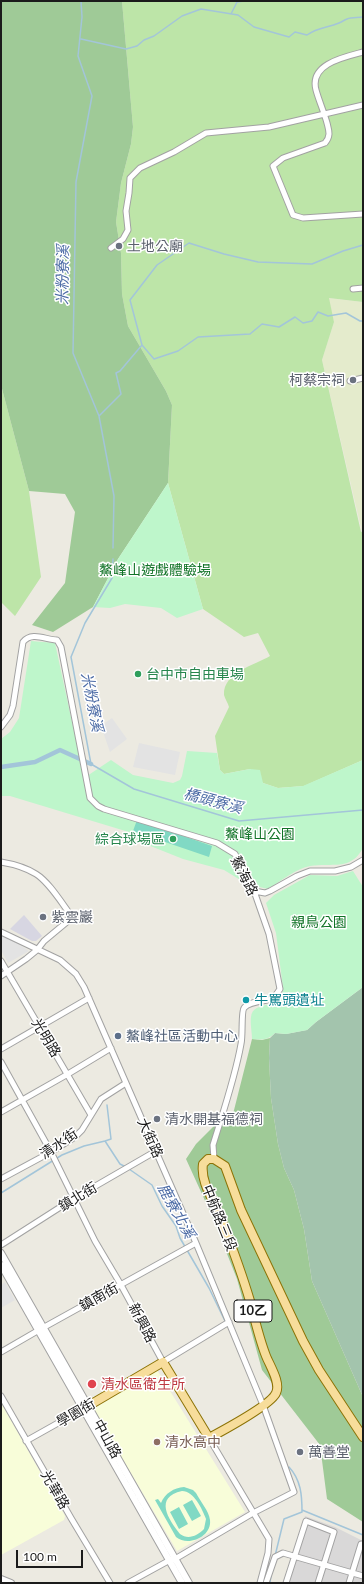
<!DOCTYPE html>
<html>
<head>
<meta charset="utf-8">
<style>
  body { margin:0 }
  #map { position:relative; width:364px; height:1584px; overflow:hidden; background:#eceae1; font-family:Lato,sans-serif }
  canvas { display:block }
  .frame { position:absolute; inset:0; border:2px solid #1b1b1b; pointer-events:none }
  .scale { position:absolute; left:16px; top:1550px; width:67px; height:18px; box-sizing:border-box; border:2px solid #1b1b1b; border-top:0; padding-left:5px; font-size:12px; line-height:14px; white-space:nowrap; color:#1b1b1b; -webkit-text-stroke:3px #fff; paint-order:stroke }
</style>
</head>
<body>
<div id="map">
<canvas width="364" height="1584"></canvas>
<div class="frame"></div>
<div class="scale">100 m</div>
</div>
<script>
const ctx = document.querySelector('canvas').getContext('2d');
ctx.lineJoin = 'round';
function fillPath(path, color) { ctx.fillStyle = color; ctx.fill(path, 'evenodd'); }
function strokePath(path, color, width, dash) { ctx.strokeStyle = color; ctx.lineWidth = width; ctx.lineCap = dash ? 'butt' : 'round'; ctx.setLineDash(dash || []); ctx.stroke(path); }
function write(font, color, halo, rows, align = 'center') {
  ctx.font = font + ' Lato,"Noto Sans TC",sans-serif'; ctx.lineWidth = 3; ctx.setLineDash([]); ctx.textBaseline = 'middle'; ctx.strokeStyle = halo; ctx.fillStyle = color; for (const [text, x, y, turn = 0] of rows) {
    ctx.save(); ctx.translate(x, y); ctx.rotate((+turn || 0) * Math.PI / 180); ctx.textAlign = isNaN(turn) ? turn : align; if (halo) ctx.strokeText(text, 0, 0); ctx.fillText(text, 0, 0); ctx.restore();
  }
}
const residential = new Path2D(`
  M305 1516 335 1527 363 1541V1583H285Z`);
const education = new Path2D(`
  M157 1370 245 1512 177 1551 93 1409Z
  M1 1403 65 1516 64 1520 1 1555Z`);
const farmland = new Path2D(`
  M328 298 363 302V531L362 532 322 360 334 322Z`);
const grass = new Path2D(`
  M122 1H363V302L329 298 334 322 322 360 361 532 363 531V760L304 786 278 788 263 783 250 769 224 774 220 770 215 736 229 707C228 703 225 699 224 695 223 672 255 665 270 656L258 633 244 637 203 609 168 483 172 405 166 391 128 326 122 294 121 253 116 222 121 183 131 144 133 127Z
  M1 385 29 491 41 577 15 616 1 602Z`);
const forest = new Path2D(`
  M1 1H122L133 127 131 144 121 183 116 222 121 253 122 294 128 326 166 391 172 405 168 483 118 559 93 607 53 632 32 625 65 583 75 512 65 494 29 491 1 385Z
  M270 1038 269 1058 271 1098 278 1144 284 1168 294 1190 304 1229 312 1281 363 1397V1522L327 1499 320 1445 262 1370 237 1279 212 1216 186 1159 196 1144 217 1123 232 1118 252 1039 262 1040Z`);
const cemetery = new Path2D(`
  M363 987V1397L312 1281 304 1229 294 1190 284 1168 278 1144 271 1098 269 1058 270 1038 275 1033 286 1034 307 1030 316 1022Z`);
const park = new Path2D(`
  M168 483 203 609 177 618 161 608 125 604 110 608 93 607 118 559Z
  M31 641 55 643 84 778 111 760 133 775 173 783 180 780 182 776 187 751 217 753 220 770 224 774 250 769 260 770 263 783 278 788 303 786 363 760V848C350 872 331 862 310 866 295 869 281 881 268 889L247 884 224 870 183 859 138 841 132 833 10 796H1V739L10 732 19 718Z
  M353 871 363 887V987L316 1022 307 1030 286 1034 275 1033C268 1040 262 1040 252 1039 252 1032 250 1023 251 1017 253 999 280 1012 283 988L276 933 266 903 274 895 310 875 337 876Z`);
const pitch = new Path2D(`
  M137 820 212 846 209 857 133 831Z
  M184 1487 193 1490 196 1493C200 1501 209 1511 210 1520 212 1537 188 1547 176 1537L155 1500 158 1499 161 1503C165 1493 174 1488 184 1487ZM182 1491C194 1491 202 1509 206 1519L204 1529C197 1536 188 1540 180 1534 168 1519 154 1497 182 1491Z
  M192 1500 201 1516 192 1521 183 1505Z
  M179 1507 188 1524 179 1529 170 1512Z`);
const parking = new Path2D(`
  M112 718 127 739 110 752 101 726Z
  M139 743 180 752 175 775 133 767Z
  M1 935 17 943 29 951 8 963 1 950Z
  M5 1282 15 1300 1 1308V1285Z`);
const plaza = new Path2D(`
  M24 915 42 936 36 941H32L10 929Z`);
const stream = new Path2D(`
  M81 1 82 17 78 56 92 96 76 182 73 353 99 416 114 496 113 548
  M231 14 237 2 244 1
  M81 39 126 49 137 46 144 40 154 36 182 16 201 9 238 15 254 27 289 37 295 32 307 35C318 27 327 28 339 23 342 22 344 20 347 19 352 17 358 18 363 17
  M142 345 154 359 178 351 198 337 250 334 262 324 279 327 295 317 303 323 312 321 318 312 328 316 346 313 360 321H363
  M99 416 121 394 116 373 120 371 142 345 130 300 157 265 189 243 224 254 258 262 312 264 343 251 363 245
  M113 559 112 578 85 623 71 657 91 764 134 789 239 821 363 810
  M105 1141 111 1139 107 1105
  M129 1169 152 1185 162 1206 176 1226 180 1238 209 1288 225 1321
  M1 1193 62 1155 84 1146 105 1141 120 1164 126 1167
  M302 1510 363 1535
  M275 1556 284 1519 302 1512C302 1495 301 1480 289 1467
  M270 1583 271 1575`);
const canal = new Path2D(`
  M1 767 35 762 60 750 91 764`);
const minor = new Path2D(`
  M363 52C344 57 309 64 316 90 319 101 324 112 327 123 329 131 331 136 325 143L283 158 273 166 293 215 303 218 363 214
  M111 248 123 239 128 230 126 211 129 193 130 178 140 168 174 152 206 133 269 127 363 105
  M353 289 363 288
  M350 381 363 378
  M1 727 10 715 13 706 23 642C32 631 46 640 57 640L61 647 90 798 98 806 104 809 217 843 235 854 254 891 269 934 280 989 273 999C266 1001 249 1001 244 1008 241 1012 243 1036 241 1044 235 1078 223 1112 213 1145L214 1159
  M1 862C13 864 25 867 36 874 49 882 61 902 70 914L68 921 44 941 37 950 26 959 1 976
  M254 891 265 893 270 891 297 876 310 871H335L351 867 363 860
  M1 932 60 960 76 974 84 987 196 1243 263 1405 294 1492 253 1513 175 1559 170 1560 128 1583
  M1 961 91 1115
  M1 1049 89 998
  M1 1062 51 1152 95 1241 121 1285 163 1362 229 1322
  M1 1112 68 1074 111 1048
  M1 1179 51 1152 75 1137 82 1130 101 1099 126 1083
  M1 1245 73 1199 156 1151
  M1 1352 39 1330 196 1243
  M1 1396 71 1518 110 1583
  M209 1438 269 1539 268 1553 260 1583
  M26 1441 83 1409
  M266 1583 275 1557 283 1553 363 1576
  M286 1583 306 1521 334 1532 318 1583
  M349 1583 361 1544H363`);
const tertiary = new Path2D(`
  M1 1253 189 1583
  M1 1265 182 1583
  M1 1579 11 1583`);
const primary = new Path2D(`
  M83 1409 163 1362 209 1438C222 1431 271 1405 276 1393 281 1383 270 1366 266 1356 259 1338 255 1320 250 1301 242 1274 232 1247 222 1221 216 1203 200 1184 203 1164L208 1159H214L225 1166 241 1210 303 1341 319 1370 363 1437`);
const markers = [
  [119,246,4,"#6b7280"],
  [353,380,4,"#6b7280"],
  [138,674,4,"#2e9e5b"],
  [173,839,4,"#2e9e5b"],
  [43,917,4,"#6b7280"],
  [246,1000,4,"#0f9aa8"],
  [118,1036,4,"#5c6f8a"],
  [157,1119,4,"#6b7280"],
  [92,1384,5,"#e0444e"],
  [157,1442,4,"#8d6e63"],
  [300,1452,4,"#6b7280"]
];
const shields = [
  [253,1311,38]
];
const shieldNames = [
  ["10乙",253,1311]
];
const worshipNames = [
  ["土地公廟",127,246],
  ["柯蔡宗祠",345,380,"right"],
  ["紫雲巖",51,917],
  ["清水開基福德祠",165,1119],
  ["萬善堂",308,1452]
];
const parkNames = [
  ["鰲峰山遊戲體驗場",155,570],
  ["鰲峰山公園",260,834],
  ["親鳥公園",319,922]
];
const leisureNames = [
  ["台中市自由車場",146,674],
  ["綜合球場區",165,839,"right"]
];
const streetNames = [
  ["鰲海路",244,876,63],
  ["光明路",46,1038,59],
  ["大街路",150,1138,66],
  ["清水街",59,1144,-34],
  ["鎮北街",78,1197,-31],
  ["中航路三段",219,1218,68],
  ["鎮南街",99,1297,-29],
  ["新興路",142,1323,62],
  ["學園街",76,1413,-30],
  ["中山路",107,1439,61],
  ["光華路",55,1490,60]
];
const cultureNames = [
  ["牛罵頭遺址",254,1000]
];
const serviceNames = [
  ["鰲峰社區活動中心",126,1036]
];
const healthNames = [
  ["清水區衛生所",101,1384]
];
const educationNames = [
  ["清水高中",165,1442]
];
const waterNames = [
  ["米粉寮溪",63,275,-89],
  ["米粉寮溪",92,702,79],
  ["橋頭寮溪",213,801,15],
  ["鹿寮北溪",176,1211,61]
];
fillPath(residential, '#d9d8d8');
fillPath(education, '#f8fdd9');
fillPath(farmland, '#e4ebcc');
fillPath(grass, '#bde5a8');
fillPath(forest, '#9fca97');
fillPath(cemetery, '#a3c4ad');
fillPath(park, '#bef6cb');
fillPath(pitch, '#81d9c4');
fillPath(parking, '#e3e3e3');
fillPath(plaza, '#d7d6e2');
strokePath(stream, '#a3c5d9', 1.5);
strokePath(canal, '#a3c5d9', 4.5);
strokePath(minor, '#a2a2a2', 7);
strokePath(tertiary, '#a2a2a2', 8);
strokePath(primary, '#8c7306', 10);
strokePath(minor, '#fff', 5);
strokePath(tertiary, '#fff', 6);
strokePath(primary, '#f7dd9b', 8);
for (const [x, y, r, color] of markers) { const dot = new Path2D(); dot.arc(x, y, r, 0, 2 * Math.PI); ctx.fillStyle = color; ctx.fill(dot); strokePath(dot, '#fff', 1.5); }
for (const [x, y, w] of shields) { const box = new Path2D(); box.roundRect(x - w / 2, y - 11, w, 22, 3); ctx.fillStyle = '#fff'; ctx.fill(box); strokePath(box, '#1b1b1b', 1); }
write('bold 13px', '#1b1b1b', null, shieldNames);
write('14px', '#5b616d', '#fff', worshipNames, 'left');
write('14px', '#107326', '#fff', parkNames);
write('14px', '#27864d', '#fff', leisureNames, 'left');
write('14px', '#1b1b1b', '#fff', streetNames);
write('14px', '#0d838f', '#fff', cultureNames, 'left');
write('14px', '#4e5e75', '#fff', serviceNames, 'left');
write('14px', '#be3a42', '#fff', healthNames, 'left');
write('14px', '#785e54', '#fff', educationNames, 'left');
write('italic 15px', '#4d6ca6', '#fff', waterNames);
</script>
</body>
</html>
